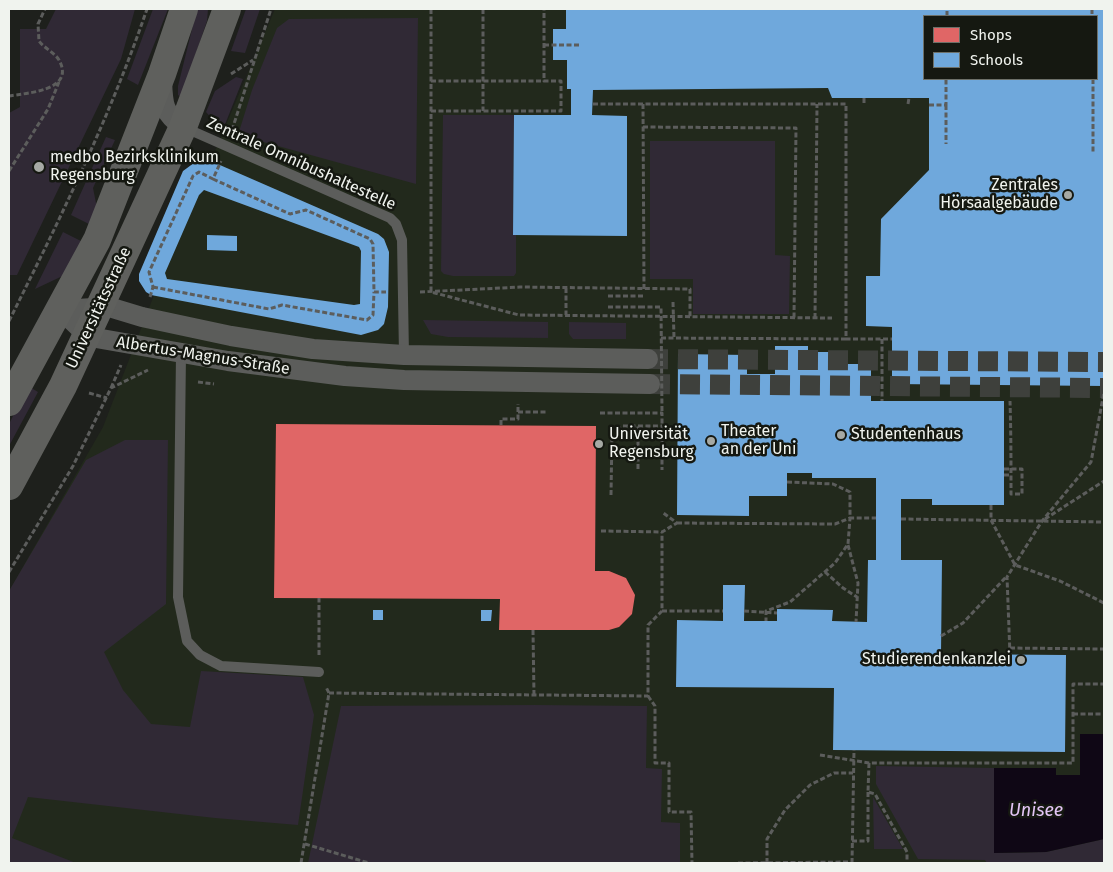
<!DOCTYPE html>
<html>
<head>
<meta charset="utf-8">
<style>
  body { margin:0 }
  #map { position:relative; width:1113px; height:872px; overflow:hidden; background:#1e201c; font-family:"Fira Sans",sans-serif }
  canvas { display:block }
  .frame { position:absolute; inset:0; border:10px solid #f0f3ee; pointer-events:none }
  .legend { position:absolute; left:923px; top:15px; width:175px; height:65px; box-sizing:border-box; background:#151811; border:1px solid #6d7069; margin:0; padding:6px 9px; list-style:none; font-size:15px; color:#f0f3ee }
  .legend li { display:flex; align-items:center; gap:10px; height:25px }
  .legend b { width:25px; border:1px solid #6d7069 }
</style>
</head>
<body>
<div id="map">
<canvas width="1113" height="872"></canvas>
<div class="frame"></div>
<ul class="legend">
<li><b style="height:14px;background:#e06666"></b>Shops</li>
<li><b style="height:14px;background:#6fa8dc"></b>Schools</li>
</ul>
</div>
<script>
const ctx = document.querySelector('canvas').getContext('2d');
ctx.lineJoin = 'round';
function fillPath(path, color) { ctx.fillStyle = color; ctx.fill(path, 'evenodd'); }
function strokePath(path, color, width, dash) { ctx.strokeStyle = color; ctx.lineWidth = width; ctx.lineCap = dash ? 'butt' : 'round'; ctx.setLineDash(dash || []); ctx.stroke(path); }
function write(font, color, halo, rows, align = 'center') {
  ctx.font = font + ' "Fira Sans",sans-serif'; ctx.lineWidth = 5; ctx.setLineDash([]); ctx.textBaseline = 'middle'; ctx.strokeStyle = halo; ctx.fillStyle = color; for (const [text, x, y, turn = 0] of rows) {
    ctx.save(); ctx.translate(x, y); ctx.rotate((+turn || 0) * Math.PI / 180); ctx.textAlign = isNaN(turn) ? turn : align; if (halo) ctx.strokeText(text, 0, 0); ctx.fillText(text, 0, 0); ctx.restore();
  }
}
const built = new Path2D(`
  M275 9H1104V863H9V591L103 427 154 295ZM924 16H1097V79H924Z`);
const green = new Path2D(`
  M56 9H135L121 59 17 275H9V113L20 107V29H46Z
  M153 9H168L138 85 127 79Z
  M197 9H208L207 21 181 97 178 95V86Z
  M246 9H260L245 53 231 51Z
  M418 18 416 184 238 135 252 90 277 28 289 19Z
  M236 77 243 79 224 127 218 125 206 112 215 91Z
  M443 115H514L513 235H516V273L514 276H453L444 274 441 271Z
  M106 137 115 140 93 188 97 208 89 224 71 215Z
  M650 141H775V255L790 256 789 314H693V279H650Z
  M63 232 83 242 71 272 35 289Z
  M423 320 548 322V338L448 337 431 334Z
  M569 322 626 323V339H573L569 334Z
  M28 386 38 392 9 446V424Z
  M125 440H168L166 604 104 652 123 690 151 724 190 727 201 671 303 677 314 715 298 825 215 818 28 797 12 838 76 863H9V591L86 460Z
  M535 705 647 706 646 768 662 769 661 822 680 823V863H308L341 706Z
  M876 766 994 768 995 853 1046 852 1104 839V863H987L985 860 918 859 876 784Z
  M873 797 903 849H874Z`);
const water = new Path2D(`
  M1080 734H1104V839L1046 852 994 853V768H1056V775H1080Z`);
const shops = new Path2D(`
  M276 424 596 426 595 571H609L626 578 635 595 632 614 619 627 609 630H499L500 599 274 598Z`);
const schools = new Path2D(`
  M566 9H1104V386L892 384V327L866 326V276H880L881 219 929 170V98H832L828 88 593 90 592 115 627 116V236L513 235 514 115H571V89H567V60H553V29H566ZM924 16H1097V79H924Z
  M198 160 213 162 378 234 384 239 389 252 388 307 384 324 378 330 361 335 151 295 146 292 139 281V274L183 171ZM204 190 359 247 361 251 360 304 354 305 167 279 165 273 199 195Z
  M207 235 237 236V251L207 250Z
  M775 346H808V352H839V364H871V401H1004V505H932V499H901V560H942L941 654 1066 655 1065 752 833 750 834 688 676 687 677 620 723 621V585H745L744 621H777V609L833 610 832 621 867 622 868 560H876V478H812V473H787V496H749V516L677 515 678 354 747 355V374H775Z
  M373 610H383V620H373Z
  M481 610H492L491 621H481Z`);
const streetTunnel = new Path2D(`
  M648 359 1104 362
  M650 384 1104 388`);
const path = new Path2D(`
  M431 9V292L519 315 832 318
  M483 9V111
  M1092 9V16
  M947 16V9
  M544 45H581
  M231 74 253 60
  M1093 79V154
  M431 81H544
  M9 96C26 93 76 91 59 60 55 53 44 48 39 41L38 24 45 9
  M864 98V104
  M593 104H846V339H892
  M643 104 644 289
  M908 104 909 98
  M929 105H946V79
  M946 105V144
  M431 111H561V81H544V9
  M643 127 796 128 794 318
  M232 130 271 9
  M9 171 48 109 59 82
  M213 179 290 214 306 210 370 239 373 244 374 292H386
  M153 287 269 309 282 305 367 320 373 315 374 292
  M566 288V315
  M420 292 520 287 690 289V317
  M608 296H644
  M150 297 153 287 149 272 193 176 199 172 213 179 221 161
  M608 307H640
  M815 318 817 104
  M9 321C60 219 110 117 147 9
  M661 338 846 339
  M882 339V401
  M198 382 214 384
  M111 388 121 365
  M89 393 107 398
  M518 412H546
  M600 413H662V442
  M501 425V419H518V404
  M662 452V470
  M638 469V425
  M1004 469H1022V494H1011C1011 463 1011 432 1010 401
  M1004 475H1011
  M787 482 833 484 850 492V518H876
  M611 495 612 434 621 426H662
  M991 505V520L1015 565 1060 581 1104 603
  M901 519 1104 522
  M1045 519 1104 481
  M677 523 835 524 850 518 848 544 835 563 790 602 766 611V621
  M601 531 662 532 677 523 662 512
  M848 545 858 583 856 622
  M9 572 73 466 111 388 148 370
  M825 572 843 588 857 597
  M662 611H723
  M744 611 777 613
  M533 630 534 696
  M941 636 963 623 1006 577
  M1010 648 1104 649
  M319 655V598
  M1010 655 1007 577 1042 521 1091 462 1104 392
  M329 693 648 696V625L662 611V532
  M648 696 655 706V763H669V812H691L692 863
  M1073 714H1104
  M820 755 869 763H1073V684H1104
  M869 763 868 792 875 794 907 852V863
  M852 841H868V792
  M305 844 369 863
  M301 863 329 693 326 687
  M738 863 852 862
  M767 863V839L785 810 810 785 834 773H853
  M852 863 854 750`);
const lane = new Path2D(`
  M183 127 390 218 396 224 402 240 404 355
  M181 354 178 597 187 641 200 655 221 666 319 672`);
const street = new Path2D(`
  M162 79C163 103 162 112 183 127
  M61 310 86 334 96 338 228 361 345 376 404 380 650 384
  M61 310 109 307 142 317 231 336 313 349 404 355 648 359`);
const secondary = new Path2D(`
  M9 402 97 240 162 74 184 9
  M9 486 63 386 183 127 227 9`);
const pathBridge = new Path2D(`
  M673 302 674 338
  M640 307H661L662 413`);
const markers = [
  [39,167,6,"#a6a9a4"],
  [1068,195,5,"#a6a9a4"],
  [841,435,5,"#a6a9a4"],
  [711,441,5,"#a6a9a4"],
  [599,444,5,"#a6a9a4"],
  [1021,660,5,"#a6a9a4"]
];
const poiNames = [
  ["medbo Bezirksklinikum",50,158],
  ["Regensburg",50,176],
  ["Zentrales",1058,186,"right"],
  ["Hörsaalgebäude",1058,204,"right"],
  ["Theater",721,432],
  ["an der Uni",721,450],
  ["Universität",609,435],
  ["Regensburg",609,453],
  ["Studentenhaus",851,435],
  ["Studierendenkanzlei",1011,660,"right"]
];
const streetNames = [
  ["Zentrale Omnibushaltestelle",301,164,24],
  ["Universitätsstraße",99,308,-65],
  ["Albertus-Magnus-Straße",203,356,9]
];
const waterNames = [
  ["Unisee",1036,811]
];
fillPath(built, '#22291c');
fillPath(green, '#302935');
fillPath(water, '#0f0715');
fillPath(shops, '#e06666');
fillPath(schools, '#6fa8dc');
strokePath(streetTunnel, '#3e403c', 20, [20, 10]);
strokePath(path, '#5c5d5c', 3, [5, 2.5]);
strokePath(lane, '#5c5d5b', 10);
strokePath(street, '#5c5d5b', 20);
strokePath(secondary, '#5f605d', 28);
strokePath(pathBridge, '#5c5d5c', 3, [5, 2.5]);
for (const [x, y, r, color] of markers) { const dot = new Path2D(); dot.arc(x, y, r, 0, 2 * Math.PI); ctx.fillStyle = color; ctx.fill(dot); strokePath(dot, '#151811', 2); }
write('16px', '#f0f3ee', '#151811', poiNames, 'left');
write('16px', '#f0f3ee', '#151811', streetNames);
write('italic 18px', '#e3c5f5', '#151811', waterNames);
</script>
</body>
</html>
